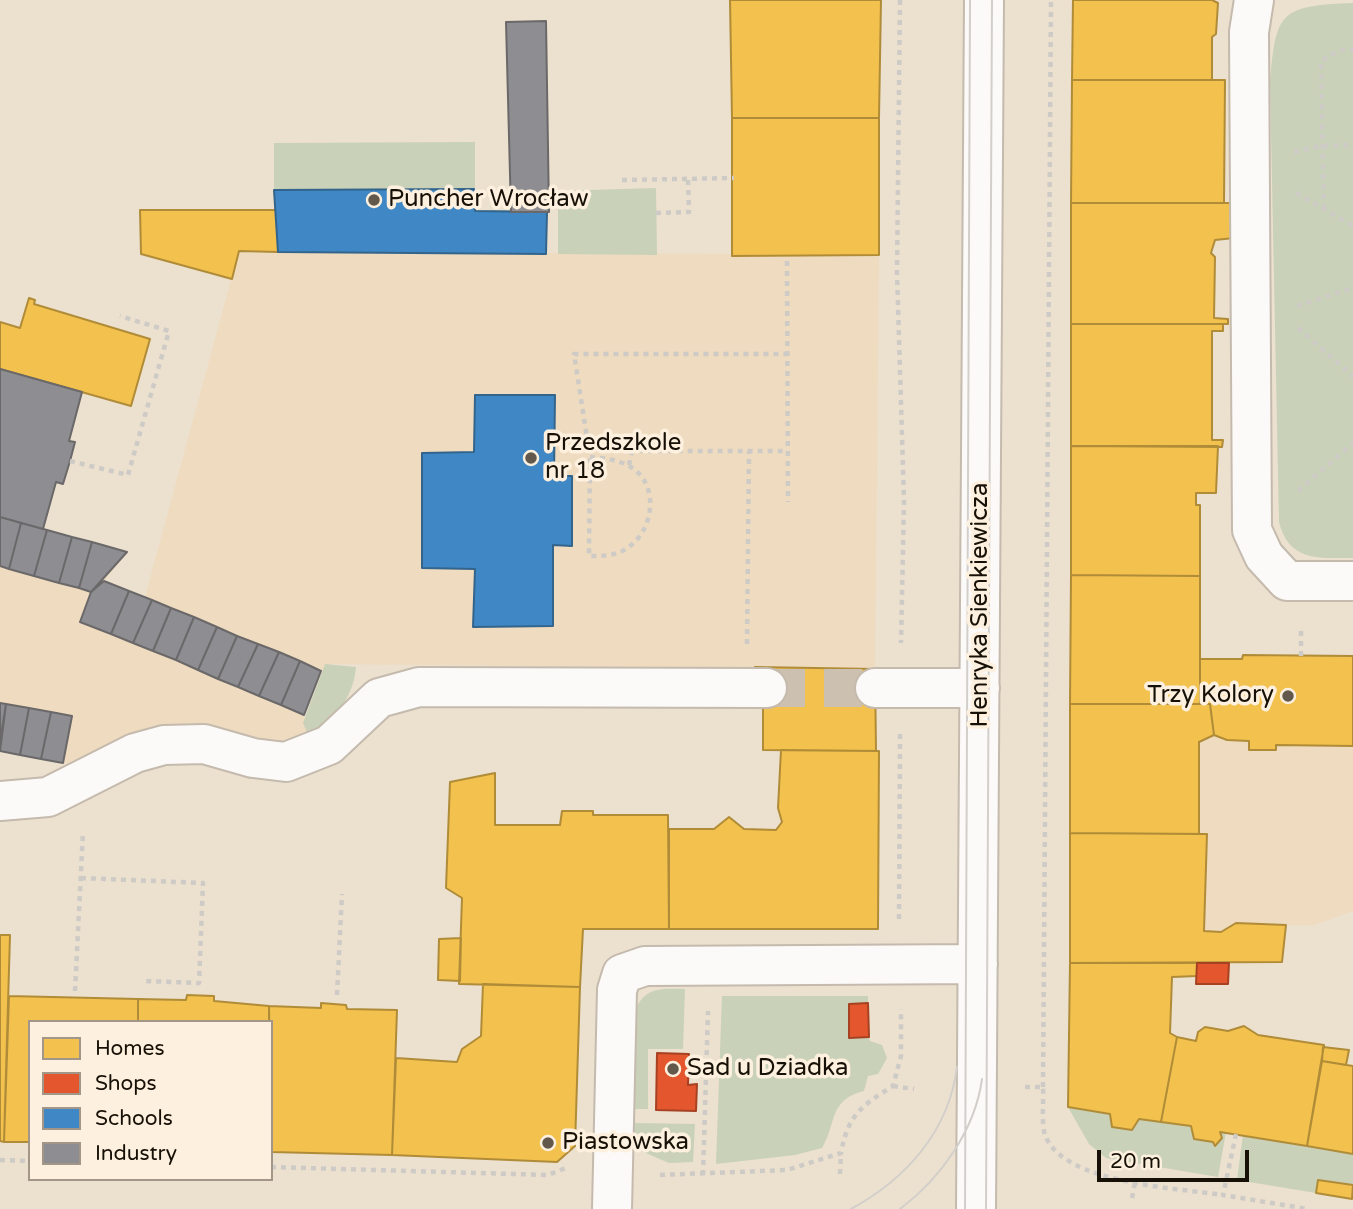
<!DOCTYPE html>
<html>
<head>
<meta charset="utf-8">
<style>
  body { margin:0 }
  #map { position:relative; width:1353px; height:1209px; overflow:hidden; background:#ece0cf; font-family:"Varela Round",sans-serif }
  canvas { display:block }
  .legend { position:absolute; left:28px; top:1020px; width:245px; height:161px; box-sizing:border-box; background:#fdf0de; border:2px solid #a19688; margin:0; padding:9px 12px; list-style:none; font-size:21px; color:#171006 }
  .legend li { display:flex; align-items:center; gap:14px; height:35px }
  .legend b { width:35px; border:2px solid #a19688 }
  .scale { position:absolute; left:1097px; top:1150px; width:152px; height:32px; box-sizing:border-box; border:4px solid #171006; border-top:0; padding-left:9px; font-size:21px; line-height:24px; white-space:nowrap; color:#171006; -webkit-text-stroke:5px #fdf0de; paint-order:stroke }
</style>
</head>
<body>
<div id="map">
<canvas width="1353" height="1209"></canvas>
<ul class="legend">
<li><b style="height:19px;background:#f2c14e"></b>Homes</li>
<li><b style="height:19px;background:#e4572e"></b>Shops</li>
<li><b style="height:19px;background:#3f88c5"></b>Schools</li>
<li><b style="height:19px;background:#8d8d92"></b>Industry</li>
</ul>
<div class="scale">20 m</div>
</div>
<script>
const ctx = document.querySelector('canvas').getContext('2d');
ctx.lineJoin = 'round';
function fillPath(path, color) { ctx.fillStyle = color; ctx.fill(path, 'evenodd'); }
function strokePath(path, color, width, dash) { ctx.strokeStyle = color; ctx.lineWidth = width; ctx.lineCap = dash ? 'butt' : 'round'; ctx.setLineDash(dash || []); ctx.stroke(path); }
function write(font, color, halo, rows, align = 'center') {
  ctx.font = font + ' "Varela Round",sans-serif'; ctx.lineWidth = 7; ctx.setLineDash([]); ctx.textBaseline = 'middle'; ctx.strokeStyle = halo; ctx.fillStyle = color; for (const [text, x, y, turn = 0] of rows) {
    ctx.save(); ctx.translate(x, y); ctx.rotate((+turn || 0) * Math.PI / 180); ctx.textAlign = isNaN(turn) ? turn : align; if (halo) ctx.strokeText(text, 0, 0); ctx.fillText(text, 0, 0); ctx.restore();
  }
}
const built = new Path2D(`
  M239 251 879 255 875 669 325 664 304 715 310 739 299 744 86 764 63 763 0 751V517L127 552 104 581 145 597Z
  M1214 735 1227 740 1249 741 1250 750H1276V745L1353 746V911L1314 925H1286L1282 962 1070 963V833H1199V742Z`);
const green = new Path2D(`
  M1353 3V558C1319 558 1289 562 1279 522L1270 83C1276 11 1280 6 1353 3Z
  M475 142V210H511V212L274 210V143Z
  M656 188 657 255 558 254V191Z
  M325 664 356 667C353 701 333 717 310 739L303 723Z
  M685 989 683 1049H648V1109H633L637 1007C646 986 666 989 685 989Z
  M722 996H868V1003L849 1004V1037H869L870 1041 882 1045 887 1058 878 1074 868 1076 864 1091C828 1100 837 1123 822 1148L795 1155 716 1164Z
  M1068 1107 1110 1114 1112 1127 1131 1130 1139 1119 1191 1126 1194 1139 1213 1142 1215 1146 1221 1139 1220 1132H1226L1218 1177 1106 1158 1089 1144Z
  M633 1123 695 1124 693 1162 669 1163 632 1147Z
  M1243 1135 1353 1154V1185L1318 1180 1316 1193 1237 1180Z`);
const homes = new Path2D(`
  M730 0H881L879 118H732Z
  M1073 0H1212L1218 3 1216 34 1212 37V80H1072Z
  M1072 80H1225L1224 203H1071Z
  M732 118H879V255L732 256Z
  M1071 203H1233L1234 238 1215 240 1211 253 1215 257 1214 318 1228 319V324H1071Z
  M140 210H277L278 252 239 251 232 279 141 254Z
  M29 298 35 300 34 304 150 339 131 406 0 369V322L20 328Z
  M1071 324H1223V331H1212V440H1223L1222 447 1071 446Z
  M1071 446H1218L1216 493H1196V505H1200V576L1071 575Z
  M1071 575 1200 576V704H1070Z
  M1243 655 1353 656V746L1276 745V750H1249V741L1227 740 1214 735 1210 704H1200V659H1242Z
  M755 667 875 669 876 751 763 750V704Z
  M1070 704H1210L1214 735 1199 742V834L1070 833Z
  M781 750 879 751 878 929H669V829H714L729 817 744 829 776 830 782 822 778 808Z
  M495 773V825H560L562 811H593V815H668L669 929H583L580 987 459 984 462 898 446 888 450 782Z
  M1070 833 1207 834 1204 931 1221 932 1236 923 1286 925 1282 962 1070 963Z
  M0 935H10L4 1142 0 1141Z
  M461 938 460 981 438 980 439 939Z
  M1070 963H1197V976L1172 977 1170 1033 1177 1037 1161 1122 1139 1119 1132 1130 1112 1127 1110 1114 1068 1107Z
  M483 984 580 987 575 1146 557 1162 392 1155 396 1058 457 1062 462 1049 481 1036Z
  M187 995 214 996V1001L269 1006V1022H138V999L186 1000Z
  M9 996 138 999V1022H30V1142H4Z
  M321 1003 346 1005 347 1009 397 1010 392 1155 271 1152 269 1006 321 1008Z
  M1244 1026 1258 1035 1324 1045 1307 1146 1220 1132 1222 1138 1215 1146 1213 1142 1194 1139 1191 1126 1161 1122 1177 1037 1196 1041 1198 1032 1205 1027 1228 1031Z
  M1323 1047 1349 1050 1346 1065 1322 1061Z
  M1322 1061 1353 1066V1154L1307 1146Z
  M1318 1180 1353 1185 1352 1199 1316 1193Z`);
const shops = new Path2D(`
  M1197 963H1229L1228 984H1196Z
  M868 1003 869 1037 849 1038V1004Z
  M657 1053 689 1054 688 1085 697 1084 696 1111 656 1110Z`);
const schools = new Path2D(`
  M474 189 475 211 547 212 546 254 278 252 274 190Z
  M475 395H555L554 476H572V546L553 545V626L473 627 475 569 422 568V453L474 452Z`);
const industry = new Path2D(`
  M546 21 549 212H511L506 22Z
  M0 369 82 392 69 441 75 442 70 461 63 484 56 482 43 529 0 517Z
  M0 517 21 523 9 569 0 566Z
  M21 523 47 530 34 576 9 569Z
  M47 530 72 537 59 583 34 576Z
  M72 537 92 542 79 588 59 583Z
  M92 542 127 552 91 592 79 588Z
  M104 581 129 591 111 634 80 622 91 592Z
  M129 591 152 600 133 643 111 634Z
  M152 600 171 608 153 651 133 643Z
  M171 608 194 617 176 660 153 651Z
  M194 617 217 627 198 670 176 660Z
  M217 627 237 636 218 679 198 670Z
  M237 636 258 644 238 687 218 679Z
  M258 644 279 652 259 696 238 687Z
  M279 652 300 661 281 705 259 696Z
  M300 661 321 671 304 715 281 705Z
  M0 703 6 704 0 742Z
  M6 704 29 708 20 755 0 751Z
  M29 708 51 712 41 759 20 755Z
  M51 712 72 716 63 763 41 759Z`);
const minorTunnel = new Path2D(`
  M767 688H875`);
const path = new Path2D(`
  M900 0 897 272 904 501 901 643
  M1294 152 1321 146 1353 145
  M622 180 734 178
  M1296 193 1353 226
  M1324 209 1321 61 1340 50H1353
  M656 213 689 212 688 179
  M787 261 788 502
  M1297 306 1353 288
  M1298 328 1353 376
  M590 457C602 458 615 459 627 465 659 480 656 526 630 546 618 556 604 556 589 556L590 457 574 354H787
  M70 461 128 475 169 331 120 316
  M629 465 632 451H787
  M1298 491 1353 443
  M747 644 749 451
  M1301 656V628
  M81 878 203 883 199 983 146 981
  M899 919 900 732
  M75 991 83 832
  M337 995 342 894
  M893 1086 914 1089
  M1025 1087H1043C1044 1101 1041 1122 1045 1135 1063 1184 1178 1188 1223 1195
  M1043 1087 1051 0
  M1236 1134 1223 1195 1308 1209
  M0 1160 30 1161
  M271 1167 548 1175 568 1167
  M840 1174 841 1153
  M660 1175 787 1170 841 1153C848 1115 861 1106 893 1086L901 1056V1009
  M703 1175 708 1011
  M1132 1198 1135 1182`);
const minor = new Path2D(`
  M1254 0 1249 32 1252 530 1264 556 1287 581H1353
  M875 688H980
  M0 801 48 797 135 753 164 745 204 744 253 758 286 762 329 745 379 698 419 687 767 688
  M612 1209 617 990 622 974 645 966 978 964
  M976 1209 984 0`);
const tram = new Path2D(`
  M851 1209C906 1179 949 1131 957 1067
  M900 1209C941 1178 975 1130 982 1079
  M965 1209 970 0
  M986 1209 992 0`);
const markers = [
  [374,200,7,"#62594c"],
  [531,458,7,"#62594c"],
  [1288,696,7,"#62594c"],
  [673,1069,7,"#62594c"],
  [548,1143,7,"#62594c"]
];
const poiNames = [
  ["Puncher Wrocław",388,200],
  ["Przedszkole",545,444],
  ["nr 18",545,472],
  ["Trzy Kolory",1274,696,"right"],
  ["Sad u Dziadka",687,1069],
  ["Piastowska",562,1143]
];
const streetNames = [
  ["Henryka Sienkiewicza",981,605,-90]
];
fillPath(built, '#efdbbf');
fillPath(green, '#c9d1b8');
fillPath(homes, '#f2c14e');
strokePath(homes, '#b08c38', 2);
fillPath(shops, '#e4572e');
strokePath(shops, '#a64222', 2);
fillPath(schools, '#3f88c5');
strokePath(schools, '#33648c', 2);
fillPath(industry, '#8d8d92');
strokePath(industry, '#6a6868', 2);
strokePath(minorTunnel, '#ccc1b1', 38, [38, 19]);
strokePath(minor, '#c4baad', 42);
strokePath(path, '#cecbc6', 4.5, [5, 5]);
strokePath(minor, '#fcfaf8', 38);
strokePath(tram, '#d2cfcb', 2);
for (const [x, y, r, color] of markers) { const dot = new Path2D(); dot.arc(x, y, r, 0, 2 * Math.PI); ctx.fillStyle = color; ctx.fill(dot); strokePath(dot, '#fdf0de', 2.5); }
write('24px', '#171006', '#fdf0de', poiNames, 'left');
write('24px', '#171006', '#fdf0de', streetNames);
</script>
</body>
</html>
